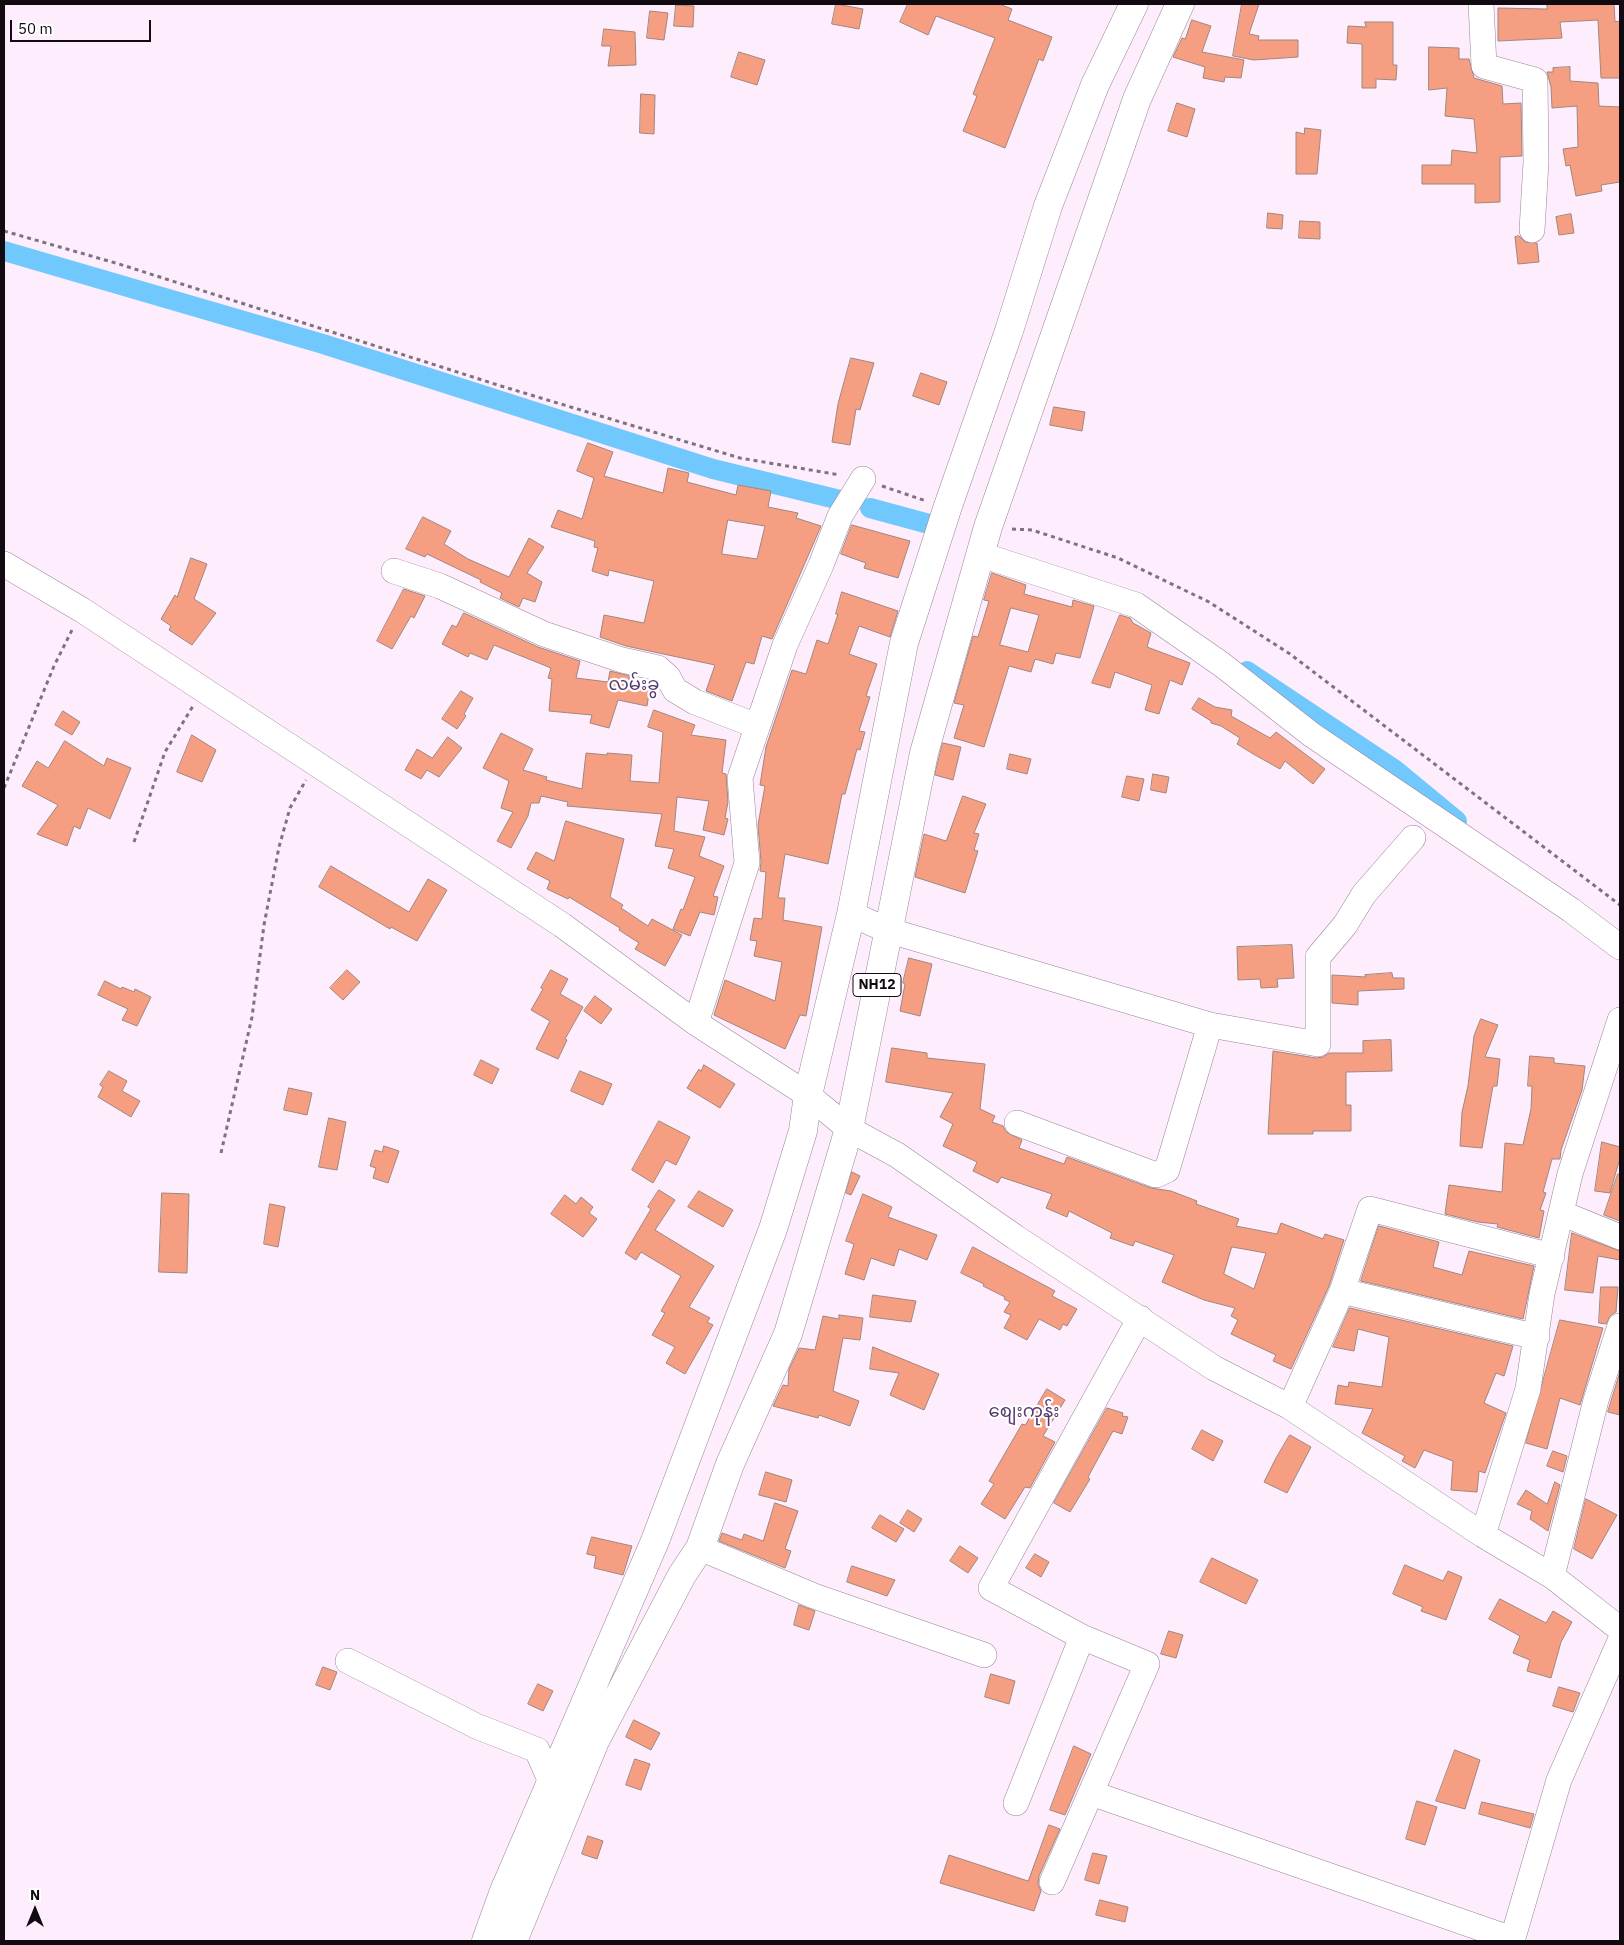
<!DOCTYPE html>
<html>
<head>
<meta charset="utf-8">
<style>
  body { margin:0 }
  #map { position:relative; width:1624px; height:1945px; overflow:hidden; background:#fdedfd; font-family:"IBM Plex Sans",sans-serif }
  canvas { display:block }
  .frame { position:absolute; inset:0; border:5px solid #110a11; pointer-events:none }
  .north { position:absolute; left:10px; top:1885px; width:50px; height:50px; -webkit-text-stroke:4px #fff; paint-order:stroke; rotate:0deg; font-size:14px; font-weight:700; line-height:20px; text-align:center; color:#110a11 }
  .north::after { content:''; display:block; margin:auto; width:18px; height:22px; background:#110a11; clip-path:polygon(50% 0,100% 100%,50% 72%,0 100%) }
  .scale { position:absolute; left:10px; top:20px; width:141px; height:22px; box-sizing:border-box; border:2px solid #110a11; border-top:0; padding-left:6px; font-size:15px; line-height:18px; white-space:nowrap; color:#110a11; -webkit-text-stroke:4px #fff; paint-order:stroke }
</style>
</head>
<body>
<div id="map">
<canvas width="1624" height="1945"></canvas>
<div class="frame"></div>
<div class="north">N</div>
<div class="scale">50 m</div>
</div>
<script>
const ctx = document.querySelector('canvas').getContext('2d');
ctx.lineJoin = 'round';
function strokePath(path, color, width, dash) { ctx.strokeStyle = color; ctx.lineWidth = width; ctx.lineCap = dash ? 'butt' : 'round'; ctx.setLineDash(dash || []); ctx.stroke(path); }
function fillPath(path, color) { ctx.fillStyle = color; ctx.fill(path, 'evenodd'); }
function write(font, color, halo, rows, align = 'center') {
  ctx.font = font + ' "IBM Plex Sans","Noto Sans Myanmar",sans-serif'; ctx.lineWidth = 4.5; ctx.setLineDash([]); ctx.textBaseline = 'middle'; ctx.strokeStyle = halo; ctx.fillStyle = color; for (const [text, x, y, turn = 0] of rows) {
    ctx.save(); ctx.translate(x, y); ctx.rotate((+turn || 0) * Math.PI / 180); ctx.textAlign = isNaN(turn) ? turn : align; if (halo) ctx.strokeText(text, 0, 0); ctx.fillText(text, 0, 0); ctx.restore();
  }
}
const canal = new Path2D(`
  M4 251 323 344 713 469 840 500
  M870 508 929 524
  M1247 671 1394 769 1457 821`);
const building = new Path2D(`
  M836 4 863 9 859 29 832 24Z
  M908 4H999L1012 9 1008 20 1052 37 1043 61 1039 59 1005 148 963 131 977 96 973 94 995 38 936 16 928 35 900 22Z
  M1242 4H1259L1249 34 1259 36 1258 40H1298V57L1254 60 1233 56Z
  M1547 4H1614L1615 22 1620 21V78H1601L1598 20 1560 22 1562 38 1498 41V8L1547 9Z
  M676 5 694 6 693 27 674 26Z
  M650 11 668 13 664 40 647 38Z
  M1192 20 1211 26 1202 52 1244 60 1241 78 1225 77 1224 82 1203 78 1205 67 1173 57 1182 38 1185 39Z
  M1365 22H1393V65H1397L1396 80 1376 79V88H1362V44L1347 43 1348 26 1366 27Z
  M604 29 635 32 636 65 608 66 611 46H602Z
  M1429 47 1459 48V59H1469L1474 78 1502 86 1503 104 1521 103 1522 156 1500 157V202L1475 203V184H1422V165H1451L1452 150 1477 153 1474 119 1445 116 1447 88 1429 90Z
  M739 52 765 60 757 85 731 77Z
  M1570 67V81L1598 83 1599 106 1620 107V182L1601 185 1602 191 1576 196 1570 165 1566 166 1563 149 1578 147 1577 106 1552 108 1551 87 1547 72H1553V68Z
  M641 94 655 95 654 134 640 133Z
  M1177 103 1195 109 1187 137 1168 131Z
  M1305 128 1321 130 1317 174H1296V132L1304 134Z
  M1268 213 1283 215 1282 229 1267 228Z
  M1571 214 1574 233 1559 235 1556 217Z
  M1300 221 1320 222V239L1299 238Z
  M1519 236 1525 242 1537 243 1539 262 1518 264 1515 237Z
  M851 358 874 363 860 410 856 409 850 445 832 442 838 404Z
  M921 373 947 382 939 405 913 396Z
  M1054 407 1085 412 1082 431 1050 425Z
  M588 443 613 452 604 476 663 493 668 468 689 473 687 482 736 495 738 485 771 491 768 507 798 513 796 518 821 526 772 639 762 636 754 664 746 662 732 701 706 691 715 665 626 646 600 637 604 615 644 623 654 581 609 570 608 576 592 571 598 548 594 547 595 541 551 527 558 510 582 519 594 478 577 471ZM728 520 765 526 757 559 722 554Z
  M423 517 451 531 444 544 468 559 509 577 529 538 544 547 527 573 542 582 535 602 523 598 519 607 500 598 502 593 480 582 481 580 427 554 425 557 406 549Z
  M852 525 910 541 898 578 864 568 866 563 841 554Z
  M191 558 207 564 194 599 216 613 192 645 169 630 171 626 161 619 175 595 177 597Z
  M992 573 1026 585 1024 594 1072 607 1073 600 1094 606 1080 658 1056 653 1053 664 1035 659 1031 672 1009 666 984 747 954 738 964 705 954 703 973 636 978 637 989 601 984 600ZM1011 608 1039 615 1028 652 1000 645Z
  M404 589 425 596 414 618 411 616 392 649 377 641Z
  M842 592 898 611 890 637 859 626 849 654 877 664 866 696 870 697 859 731 865 732 860 750 857 749 845 794H842L828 864 785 854 778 898H785L783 920 822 927 806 1016 800 1015 785 1049 714 1015 725 980 775 1001 782 962 754 956 757 941 750 940 754 918 762 919 766 872 760 871 761 862 758 825 765 786 760 785 766 747 792 670 806 674 817 640 828 644 838 614H836Z
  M464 613 538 647 580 661 576 678 608 682 610 671 630 676 628 683 650 688 647 706 618 700 609 728 590 723 592 715 549 711 552 679 548 678 551 668 494 645 487 660 470 653 468 657 442 644 452 625 456 627Z
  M1120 615 1130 618 1133 623 1151 633 1147 647 1190 663 1182 685 1170 680 1159 714 1145 710 1152 685 1115 672 1110 688 1092 683Z
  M461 691 473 698 464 714 466 716 457 729 442 719Z
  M1199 698 1215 707 1232 710 1231 716 1270 738 1276 732 1325 769 1313 784 1285 761 1280 769 1255 755 1237 744 1240 738 1221 726 1211 723V721L1192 709Z
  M654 710 695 725 691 735 726 740 722 773 726 774 728 802 725 818 728 819 724 835 703 830 709 801 677 797 674 831 705 837 699 856 724 866 713 896 718 897 714 915 700 912 690 936 673 929 681 909 683 910 695 877 668 868 674 849 655 846 662 814 567 806 568 802 541 796 539 803H531L528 816 511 848 497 841 513 812 501 808 509 781 483 768 501 733 533 749 523 770 547 777 546 780 582 789 586 753 607 755V753L632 755 630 781 659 783 663 732 648 727Z
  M63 711 80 722 72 735 55 725Z
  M192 735 216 750 202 782 177 772Z
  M448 737 462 748 439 777 427 770 421 779 405 770 417 749 432 758Z
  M65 741 104 766 107 758 131 768 110 819 88 808 80 829 74 826 67 846 37 834 58 805 22 786 37 761 48 768Z
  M943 743 961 747 953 780 935 775Z
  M1010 754 1031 759 1027 774 1007 769Z
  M1153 774 1169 777 1166 793 1151 790Z
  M1127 776 1144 779 1139 801 1122 797Z
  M963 796 986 804 974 833 979 834 974 850 978 851 965 893 915 877 924 834 946 841Z
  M566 821 624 839 610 897 623 905 621 908 648 926 652 919 682 935 665 966 635 949 639 943 619 930 620 928 569 897 568 899 547 889 550 881 527 869 536 852 554 861Z
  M331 866 409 912 428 879 447 890 417 941 391 927 390 929 319 887Z
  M1292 945 1294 978 1277 979 1278 987 1261 988 1260 979 1238 980 1237 947Z
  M909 958 932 964 920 1016 900 1011 905 984 903 983Z
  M347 970 360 982 343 1000 330 988Z
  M551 970 568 979 560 994 583 1007 565 1039 567 1040 558 1059 536 1049 550 1021 531 1010 543 989 541 988Z
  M1392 973 1393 978H1404V989L1358 991V1005L1332 1003V975L1366 977 1365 975Z
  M105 981 121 989 122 987 134 992 135 989 151 997 137 1026 122 1020 128 1009 98 995Z
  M595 996 612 1009 601 1024 584 1011Z
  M1481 1019 1498 1025 1485 1057 1500 1059 1497 1086H1493L1482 1148 1460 1146 1462 1112 1468 1086 1474 1036Z
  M1391 1040 1392 1071 1346 1072V1105H1351V1131H1313V1134H1268L1273 1051 1316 1058 1323 1057 1329 1053H1363V1041Z
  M892 1048 927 1053V1058L985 1064 980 1109 995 1116 992 1122 1003 1126 1006 1132 1022 1140 1019 1148 1064 1164 1067 1157 1151 1188 1171 1191 1197 1201 1196 1204 1239 1219 1236 1226 1277 1234 1281 1223 1323 1239 1325 1234 1344 1240 1329 1286 1291 1369 1273 1361 1276 1355 1231 1334 1238 1320 1231 1316 1235 1308 1204 1300 1162 1282 1174 1255 1135 1241 1133 1246 1110 1238 1112 1233 1069 1211 1067 1217 1046 1208 1052 1194 1001 1177 998 1183 973 1171 977 1162 943 1146 953 1124 940 1117 953 1093 886 1082ZM1232 1247 1266 1253 1254 1289 1224 1274Z
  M1530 1056 1554 1058V1063L1585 1066 1582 1090 1561 1150 1560 1159H1552L1543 1192 1546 1193 1540 1210 1544 1211 1539 1238 1497 1227 1498 1224 1478 1222 1445 1214 1449 1185 1502 1192 1505 1143 1523 1145 1531 1109 1532 1086H1528Z
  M481 1060 499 1069 492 1084 474 1075Z
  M704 1065 735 1084 720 1108 687 1088 699 1069 701 1071Z
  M109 1071 127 1081 122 1091 140 1101 131 1117 98 1097 103 1087 100 1085Z
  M580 1071 612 1084 603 1105 571 1091Z
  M289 1088 312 1093 307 1115 284 1110Z
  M329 1118 346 1122 337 1170 319 1167Z
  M659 1121 690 1137 676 1165 666 1160 653 1183 632 1170Z
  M1602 1142 1620 1147V1158L1610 1193 1595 1191Z
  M384 1146 399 1151 388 1183 373 1178 376 1168 370 1166 375 1150 382 1152Z
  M852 1172 860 1176 851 1195 846 1193Z
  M1618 1174H1620V1221L1604 1215Z
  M659 1190 675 1200 655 1230 714 1266 689 1307 710 1318 707 1322 713 1325 685 1374 666 1363 675 1347 652 1335 665 1313 661 1311 681 1276 641 1252 636 1260 625 1253 651 1209 648 1207Z
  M699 1191 733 1210 723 1227 688 1207Z
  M162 1193 189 1194 187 1273 159 1272Z
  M863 1194 892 1207 888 1217 937 1235 927 1260 899 1249 894 1266 871 1258 864 1280 845 1274 854 1244 846 1241Z
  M565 1195 576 1204 581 1197 593 1207 589 1213 597 1219 583 1237 551 1214Z
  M270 1204 285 1207 278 1247 264 1244Z
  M1379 1226 1439 1242 1433 1267 1462 1275 1469 1251 1534 1266 1523 1319 1361 1281Z
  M1572 1233 1620 1251V1260L1598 1256 1593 1293 1565 1290Z
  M973 1247 1055 1291 1052 1296 1077 1309 1067 1326 1063 1324 1060 1330 1039 1319 1027 1340 1004 1328 1011 1315 1004 1312 1010 1302 1004 1299 1005 1297 983 1286 984 1284 961 1273Z
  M1601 1287H1618L1616 1312 1610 1316 1606 1324 1599 1323Z
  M873 1295 916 1301 911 1322 870 1317Z
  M1350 1308 1513 1346 1504 1376 1496 1373 1484 1403 1506 1413 1485 1473 1479 1471 1477 1492 1451 1490 1453 1461 1424 1450 1415 1468 1402 1461 1405 1456 1362 1433 1373 1409 1335 1404 1338 1385 1348 1387 1349 1382 1382 1387 1389 1337 1358 1329 1354 1351 1333 1347Z
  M839 1315 863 1318 860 1340 843 1338 833 1391 859 1401 850 1426 819 1415 818 1418 773 1406 783 1385 788 1386 789 1369 799 1348 815 1350 823 1316 839 1319Z
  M1560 1320 1603 1328 1580 1405 1560 1398 1547 1449 1526 1443Z
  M873 1347 939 1374 924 1410 890 1395 899 1373 870 1369Z
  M1620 1372V1415L1608 1412Z
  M1047 1389 1065 1400 1043 1436 1055 1442 1030 1488 1025 1487 1005 1519 981 1504 994 1484 989 1481 1022 1424 1025 1425Z
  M1107 1408 1123 1413 1122 1416 1128 1417 1122 1434 1113 1431 1088 1477 1090 1479 1070 1512 1054 1503Z
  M1202 1430 1223 1441 1213 1461 1192 1449Z
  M1290 1435 1311 1447 1287 1493 1264 1482 1276 1458Z
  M1553 1451 1567 1456 1563 1472 1547 1466Z
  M766 1472 792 1480 786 1502 759 1495Z
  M1555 1482 1560 1485 1548 1531 1530 1519 1532 1511 1517 1504 1526 1490 1547 1504Z
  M1586 1499 1617 1515 1592 1559 1574 1549Z
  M775 1503 798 1511 785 1549 791 1551 785 1568 719 1541 722 1533 742 1540 744 1534 763 1541Z
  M908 1510 922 1519 914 1532 900 1523Z
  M880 1515 904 1529 896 1542 872 1528Z
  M592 1537 632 1546 623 1575 594 1568 596 1556 587 1554Z
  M960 1546 978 1558 968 1573 950 1561Z
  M1035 1554 1049 1562 1041 1577 1026 1568Z
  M1212 1558 1258 1580 1246 1604 1200 1582Z
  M1405 1565 1443 1581 1448 1571 1462 1577 1446 1620 1421 1611 1423 1607 1393 1594Z
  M852 1566 895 1580 887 1596 847 1582Z
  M1500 1599 1546 1623 1553 1611 1572 1622 1561 1642 1551 1678 1527 1671 1530 1660 1513 1653 1520 1636 1489 1619Z
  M799 1605 815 1611 809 1630 794 1625Z
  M1169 1631 1183 1635 1176 1658 1161 1654Z
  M323 1667 337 1672 330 1690 316 1685Z
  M991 1674 1015 1681 1009 1704 985 1697Z
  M538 1684 553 1691 543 1711 528 1704Z
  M1559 1687 1580 1693 1573 1712 1553 1706Z
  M634 1720 660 1733 651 1750 626 1737Z
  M1074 1746 1091 1754 1065 1815 1050 1810Z
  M1455 1750 1480 1760 1465 1809 1436 1801Z
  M635 1759 650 1764 641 1790 626 1785Z
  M1417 1801 1437 1807 1425 1845 1406 1839Z
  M1482 1802 1534 1814 1530 1828 1479 1814Z
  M1049 1825 1060 1829 1039 1876 1038 1884 1041 1891 1034 1911 940 1883 949 1855 1028 1881Z
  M588 1836 603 1841 597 1859 582 1854Z
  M1093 1853 1107 1856 1099 1884 1085 1880Z
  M1100 1900 1128 1907 1125 1922 1096 1915Z`);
const path = new Path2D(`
  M4 231 119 264 501 386 740 458 840 475
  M882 486 926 501
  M1012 529 1032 530 1118 558 1209 602 1290 654 1620 905
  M4 788 54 666 73 628
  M134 842 165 752 193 706
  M221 1153 252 1017 264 925 279 847 290 808 306 780`);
const minor = new Path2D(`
  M1481 4 1484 66 1535 80 1536 162 1532 230
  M978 562 988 557 1136 605 1221 664 1312 735 1571 910 1620 947
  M4 564 82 610 562 925 696 1023 808 1095 849 1129 897 1155 1015 1237 1214 1368 1290 1407 1483 1535 1552 1576 1620 1629
  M394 571 440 586 544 634 622 660 658 668 668 677 675 690 695 702 757 726
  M851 914 887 930 1210 1025 1318 1044V957L1345 925 1364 894 1413 838
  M696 1023 747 863 740 778 785 645 821 565 840 516 863 479
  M1017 1123 1156 1175 1167 1170 1210 1025
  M1561 1213 1620 1237
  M1342 1291 1537 1337
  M1290 1407 1342 1291 1370 1209 1552 1256
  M1483 1535 1528 1389 1542 1294 1570 1174 1620 1020
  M700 1548 814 1596 984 1655
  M1552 1576 1596 1400 1620 1326
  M348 1661 476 1726 537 1750 551 1782
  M1091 1793 1512 1939
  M1016 1803 1082 1637 991 1588 1140 1318
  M1052 1882 1147 1664 1082 1637
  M1512 1941 1559 1780 1620 1641`);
const highway = new Path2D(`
  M486 1941 504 1891 655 1541 773 1229 803 1131 808 1095 851 914 904 643 947 509 1009 331 1048 206 1095 85 1134 4
  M513 1941 595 1741 682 1575 700 1548 730 1464 788 1334 849 1129 924 753 988 527 1137 99 1180 4`);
const shields = [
  [877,985,48]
];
const shieldNames = [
  ["NH12",877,985]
];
const quarterNames = [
  ["လမ်းခွ",634,685],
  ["စျေးကုန်း",1024,1412]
];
strokePath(canal, '#70c8fc', 20);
fillPath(building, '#f69e82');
strokePath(building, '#a1867e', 1);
strokePath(minor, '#998699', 26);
strokePath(highway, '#998699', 29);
strokePath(path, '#7d727d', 3, [4, 4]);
strokePath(minor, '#fff', 25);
strokePath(highway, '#fff', 28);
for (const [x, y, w] of shields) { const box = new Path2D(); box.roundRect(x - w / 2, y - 11.5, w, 23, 4); ctx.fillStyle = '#fff'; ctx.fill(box); strokePath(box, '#110a11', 1); }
write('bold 14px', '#110a11', null, shieldNames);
write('18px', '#563872', '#fff', quarterNames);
</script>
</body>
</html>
